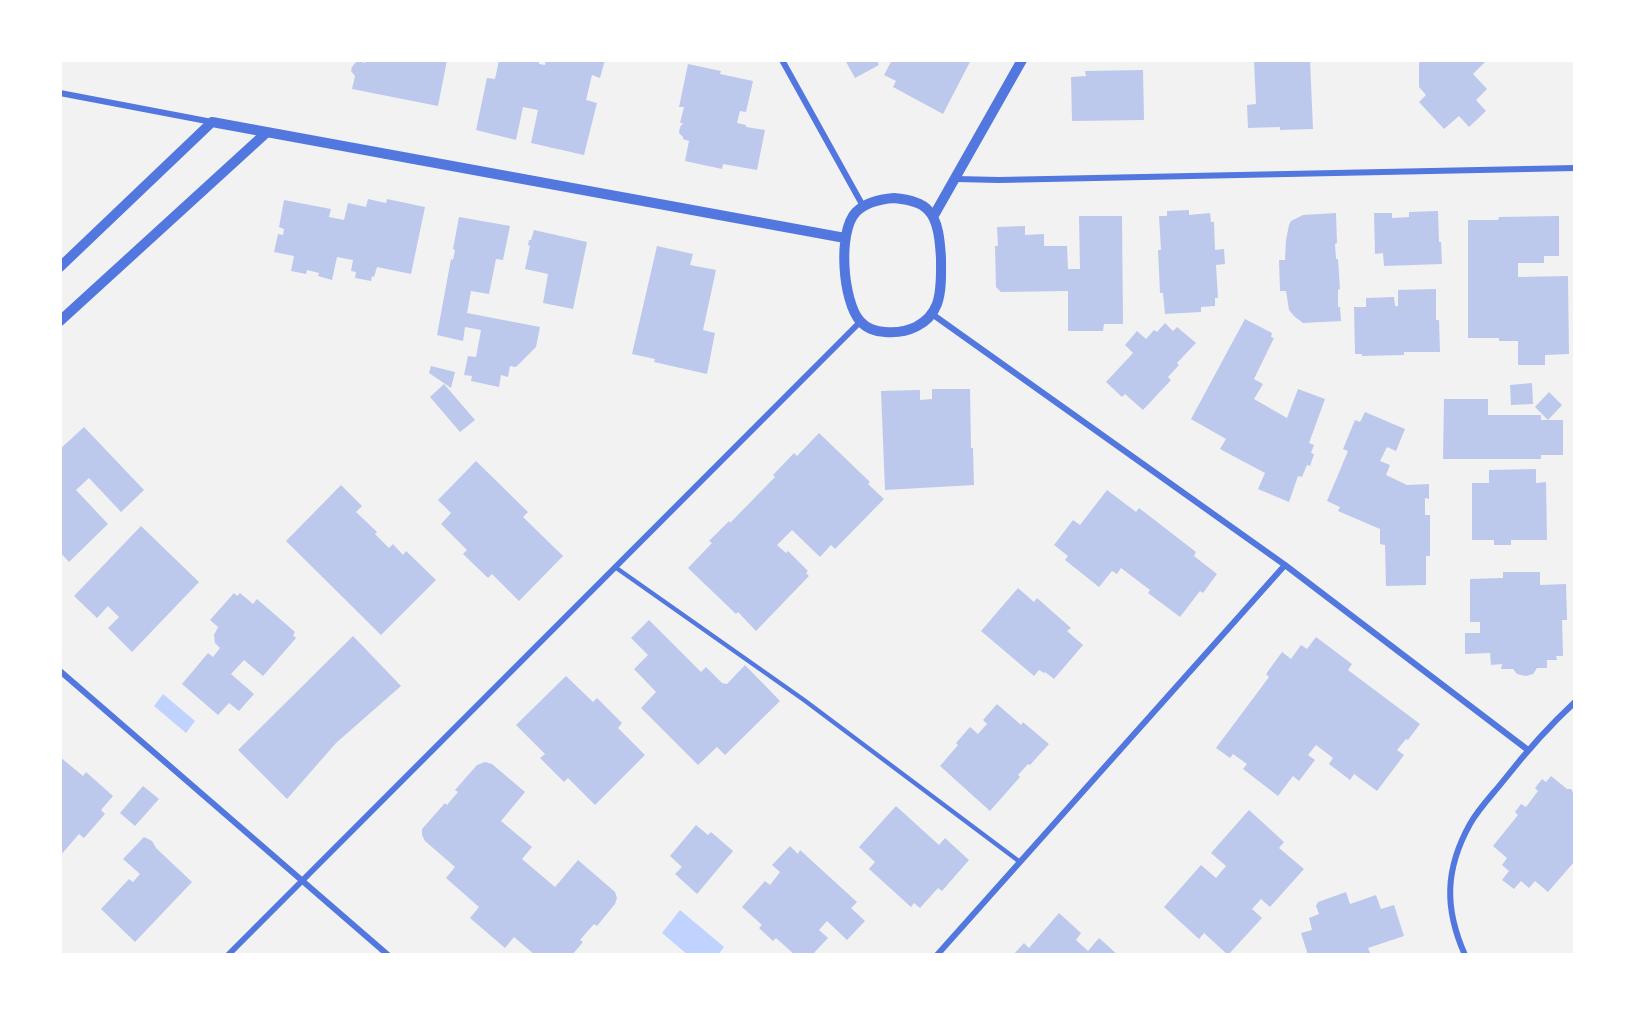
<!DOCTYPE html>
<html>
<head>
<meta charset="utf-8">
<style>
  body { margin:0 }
  #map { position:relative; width:1635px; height:1015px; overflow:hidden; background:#f2f2f2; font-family:"Work Sans",sans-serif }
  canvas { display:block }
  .frame { position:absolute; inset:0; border:62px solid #fff; pointer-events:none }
</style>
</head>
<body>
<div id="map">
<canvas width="1635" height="1015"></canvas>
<div class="frame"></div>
</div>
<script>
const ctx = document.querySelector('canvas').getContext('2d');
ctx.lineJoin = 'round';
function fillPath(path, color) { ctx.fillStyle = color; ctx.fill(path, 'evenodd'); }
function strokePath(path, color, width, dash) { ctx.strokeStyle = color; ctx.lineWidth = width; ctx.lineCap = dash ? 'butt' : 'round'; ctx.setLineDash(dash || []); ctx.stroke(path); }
const water = new Path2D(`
  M163 694 195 721 186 733 154 706Z
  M680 910 724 947 718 955H688L662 933Z`);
const building = new Path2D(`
  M366 60H447L438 106 352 89 355 76 351 71 352 67 355 63 358 61 365 63Z
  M499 60H539V64L545 65 546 60H605L600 78 592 75 586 100 597 103 584 155 531 143 538 110 523 107 516 140 476 130 487 78 495 79Z
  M845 60H877L879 65 855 78Z
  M892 60H971L943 114 893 87 896 81 884 75Z
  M1254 60H1310L1313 129 1280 130V127L1248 128 1247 105 1256 104Z
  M1423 60H1487L1473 74 1487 89 1476 100 1486 111 1469 127 1459 116 1444 129 1419 102 1426 95 1419 87V63Z
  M688 64 721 71 720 74 753 81 746 112 740 111 737 123 746 125V127L765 130 757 170 723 164 722 169 685 161 689 141 683 139V137L679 133 680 127 683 123H680L684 107H679Z
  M1143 70 1144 120 1072 121 1071 77 1086 76 1085 71Z
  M368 199 386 203 387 199 425 207 411 274 377 267 374 277 372 276 371 281 355 278 356 272 351 271 353 260 337 257 332 280 318 276 319 273 307 270 306 274 291 271 294 256 274 252 278 234 283 235 284 229 279 227 284 200 331 209 329 217 344 220 348 203 366 207Z
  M1189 210V215L1210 213 1211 222H1214L1215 250 1224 249 1225 264 1216 265 1218 298H1215V306L1201 307V312L1165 314 1163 293H1160L1158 250H1161L1159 216H1167V211Z
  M1438 211 1439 242H1441L1442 264 1384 266 1383 253 1375 254 1374 213H1392V218L1409 217V212Z
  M1336 213 1337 243 1335 244 1336 259H1338L1340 289 1338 290V307H1340L1341 321 1303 323 1294 316 1289 310 1286 291H1280L1279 260H1285L1286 240 1289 225 1291 221 1303 215Z
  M1079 216H1122L1123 324H1104L1103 331H1068V291L1001 292 996 287 995 246H998L997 227 1025 226V235L1044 234V246H1067L1068 269H1080Z
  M1559 216V256H1544V263H1518V277L1568 276 1569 354 1545 355V365H1518V341H1499V338H1468V220H1498L1499 217Z
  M459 217 510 226 503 260 496 259 489 294 471 291 467 313 540 327 536 347 516 367 510 366 508 377 501 375 499 387 471 381 472 376 464 375 468 356 476 357 481 330 465 327 463 341 437 335 451 259 453 260 455 250 453 249Z
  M534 230 587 242 573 309 543 303 548 274 525 269 530 246 528 245 529 240H531Z
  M657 246 693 254 690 265 716 270 703 330 715 333 707 374 654 362 655 359 632 354Z
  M1436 289V320H1439L1440 352H1404V355L1362 356V354H1355L1354 307H1366V298L1394 297 1395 306H1398V290Z
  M1245 319 1272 333 1271 337 1274 338 1254 379 1263 384 1254 399 1287 418 1298 389 1325 399 1309 443 1314 445 1311 453 1314 454 1310 466 1307 465 1302 477 1298 476 1289 502 1258 489 1265 473 1220 449 1226 439 1191 419Z
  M1165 323 1173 331 1177 327 1196 343 1177 363 1179 365 1168 377 1171 380 1143 410 1125 394 1122 397 1106 382 1133 353 1125 345 1137 331 1146 339 1154 330 1157 332Z
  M431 366 455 372 451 388 429 373Z
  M1532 383 1533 404 1511 405 1510 385Z
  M444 384 475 420 460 432 430 397Z
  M932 389H970L971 448H973L974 485 885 490 881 391 920 390V400L932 399Z
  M1549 392 1562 405 1548 420 1535 407Z
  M1444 399H1488V415H1541V420H1563V455H1541V459H1443Z
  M1365 412 1405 429 1396 451 1387 447 1380 461 1390 465 1386 475 1407 485 1429 484V499L1425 498V515H1430V556H1426V585L1386 586 1385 545 1380 544V529L1338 511 1340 507 1327 501 1348 451 1343 449 1355 420 1360 422Z
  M84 427 144 490 121 512 89 478 76 490 108 524 69 562 60 552V449Z
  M819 433 870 482 868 484 884 499 835 549 831 545 820 557 792 530 777 545 786 553 788 551 808 571 806 573 809 576 756 631 738 612 736 614 688 568 712 543 709 541 729 521 730 523 775 477 773 475 794 453 797 456Z
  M476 461 528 512 523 517 563 556 519 601 492 574 488 578 463 554 467 550 441 524 451 513 438 500Z
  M1536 469V483L1546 482 1547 540H1511V545H1494V540H1472V483H1489V470Z
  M341 485 362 506 356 512 377 532 375 534 389 548 393 544 403 555 406 551 436 580 381 635 286 541Z
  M1107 490 1136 512 1139 508 1196 552 1194 556 1217 574 1203 593 1200 591 1180 617 1148 593 1150 590 1121 568 1117 574 1112 571 1099 587 1065 560 1068 556 1054 545 1073 520 1080 525Z
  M141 526 199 582 132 652 108 628 119 617 108 606 97 618 74 596Z
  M1503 572H1540V585L1566 584 1567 620H1562L1563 656H1556L1557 660H1547V668H1537L1533 674 1526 676 1517 674 1513 669H1501L1502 664 1491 665 1490 653 1465 654V633H1480V622H1470V579L1503 578Z
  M1018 588 1034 602 1037 598 1071 628 1067 631 1083 645 1054 679 1045 672 1044 673 1039 670 1034 676 981 631Z
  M234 593 237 596 240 593 253 604 257 599 295 632 293 635 296 638 263 676 244 660 231 674 254 694 239 711 229 703 218 715 182 684 208 653 213 657 220 648 215 643 214 635 218 627 210 620Z
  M649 620 701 672 706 667 722 683 727 684 745 665 780 701 725 755 717 747 698 765 641 708 656 692 634 669 648 655 631 638Z
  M353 636 401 686 336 743 287 799 238 750Z
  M1316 637 1352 664 1348 670 1420 724 1408 740 1406 739 1397 750 1404 755 1377 791 1354 774 1350 780 1329 764 1333 758 1316 745 1308 755 1315 760 1299 781 1293 776 1278 796 1243 769 1247 764 1233 754 1230 758 1216 748 1269 677 1266 674 1282 652 1291 659 1301 645 1307 649Z
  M566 676 593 702 597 698 622 723 618 728 645 755 595 805 568 778 564 782 540 758 545 754 516 725Z
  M997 704 1021 725 1023 722 1049 744 1030 765 1028 764 1018 775 1020 777 990 811 940 766 958 745 956 743 970 727 978 734 987 724 983 720Z
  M60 757 83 776 86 772 113 796 101 810 105 814 84 838 79 834 60 856Z
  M485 762 492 764 525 792 501 821 532 847 522 859 555 887 578 860 615 892 617 898 615 904 597 926 594 924 580 940 583 942 572 955H535L514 937 505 948 470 918 479 907 446 878 455 867 425 841 422 835V829L445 803 447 805 458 792 455 790 477 765Z
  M1551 776 1567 789H1571L1573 792 1575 791V863L1574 862 1548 892 1535 881 1529 888 1521 881 1514 889 1502 880 1509 871 1502 865 1507 858 1493 846 1518 815 1515 812 1521 804 1526 807 1538 791 1535 788 1542 779 1546 782Z
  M143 786 159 799 135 826 120 813Z
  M896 806 939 845 945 838 969 860 942 891 938 888 920 908 914 903 911 907 869 869 875 862 859 847Z
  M1249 810 1284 842 1279 848 1304 869 1270 907 1261 899 1252 909 1262 918 1228 955 1204 933 1199 939 1164 907 1201 865 1216 878 1226 866 1211 853Z
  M696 825 708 835 711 832 733 851 697 894 675 874 682 867 670 856Z
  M144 837 152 841 156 848 192 882 135 942 101 909 129 879 133 882 140 874 123 859Z
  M790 846 798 854 800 850 857 902 851 908 865 921 847 940 827 921 819 930 828 938 812 955H795L776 938 773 941 759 928 762 925 742 907 765 881 770 885 780 872 772 865Z
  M1346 892 1350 904 1376 895 1381 909 1394 905 1404 936 1368 948 1371 955H1308L1301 933 1312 930 1309 918 1319 914 1316 906 1318 902Z
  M1059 913 1081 933 1076 940 1088 951 1099 938 1118 955H1013L1024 943 1029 948Z`);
const service = new Path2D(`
  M615 567 804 700 1020 862`);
const minor = new Path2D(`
  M782 60 863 206
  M60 93 212 122
  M956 179 999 180 1575 168
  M932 314 1285 565 1528 750
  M60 671 388 955
  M228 955 860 322
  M937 955 1285 565
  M1465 955C1444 908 1445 869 1470 824 1479 808 1493 794 1504 780 1526 752 1549 726 1575 702`);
const tertiary = new Path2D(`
  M894 198C905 199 920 201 928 210 939 221 940 243 941 258 941 272 942 290 937 304 929 325 907 334 885 332 876 332 866 328 860 321 843 302 837 232 856 212 866 202 881 199 894 198Z
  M933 217 1022 60
  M60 267 212 122 845 238
  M60 321 266 133`);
fillPath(water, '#bfd3fe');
fillPath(building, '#bdc9ec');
strokePath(service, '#5277de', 4.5);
strokePath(minor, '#5277de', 6);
strokePath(tertiary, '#5277de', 10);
</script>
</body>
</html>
